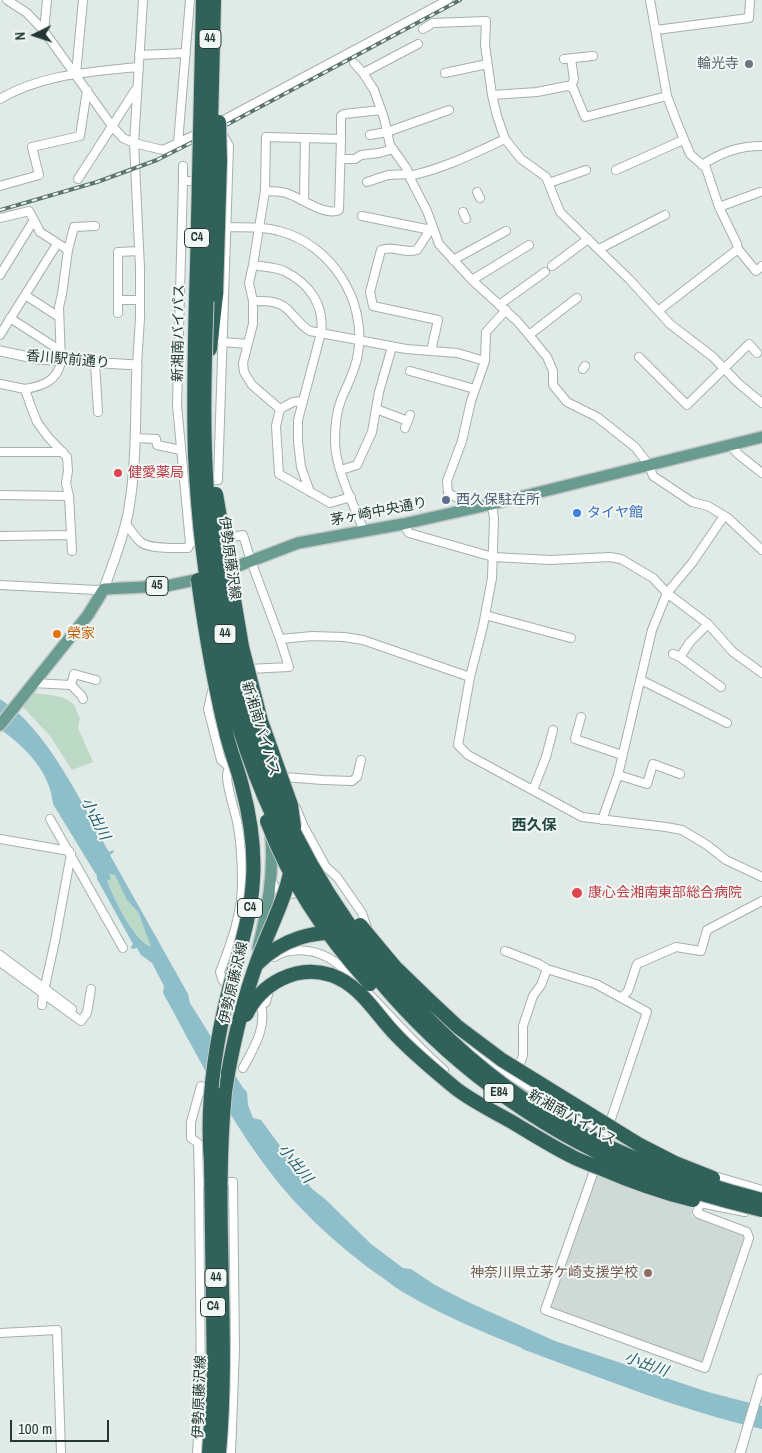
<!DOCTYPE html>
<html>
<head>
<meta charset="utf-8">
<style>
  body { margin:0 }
  #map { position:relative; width:762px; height:1453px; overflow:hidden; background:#e0eae6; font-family:"Archivo Narrow",sans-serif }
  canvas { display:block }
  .north { position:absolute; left:10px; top:10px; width:50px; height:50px; -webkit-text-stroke:4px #f1f7f4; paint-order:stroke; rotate:266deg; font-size:14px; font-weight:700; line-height:20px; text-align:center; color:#233834 }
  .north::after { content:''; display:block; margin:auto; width:18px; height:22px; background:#233834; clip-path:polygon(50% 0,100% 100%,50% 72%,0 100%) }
  .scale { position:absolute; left:10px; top:1420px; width:99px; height:22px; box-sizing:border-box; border:2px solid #233834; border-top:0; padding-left:6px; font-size:15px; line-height:18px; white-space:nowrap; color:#233834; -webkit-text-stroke:4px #f1f7f4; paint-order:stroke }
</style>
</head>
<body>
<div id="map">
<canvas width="762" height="1453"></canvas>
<div class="north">N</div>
<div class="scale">100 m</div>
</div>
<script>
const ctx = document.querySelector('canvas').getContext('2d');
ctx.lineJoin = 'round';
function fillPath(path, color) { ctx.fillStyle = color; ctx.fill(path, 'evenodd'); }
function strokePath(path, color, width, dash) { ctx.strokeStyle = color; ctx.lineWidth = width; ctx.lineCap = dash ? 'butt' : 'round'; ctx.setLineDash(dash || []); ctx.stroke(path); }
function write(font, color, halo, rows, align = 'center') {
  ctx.font = font + ' "Archivo Narrow","Noto Sans JP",sans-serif'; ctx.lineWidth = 4; ctx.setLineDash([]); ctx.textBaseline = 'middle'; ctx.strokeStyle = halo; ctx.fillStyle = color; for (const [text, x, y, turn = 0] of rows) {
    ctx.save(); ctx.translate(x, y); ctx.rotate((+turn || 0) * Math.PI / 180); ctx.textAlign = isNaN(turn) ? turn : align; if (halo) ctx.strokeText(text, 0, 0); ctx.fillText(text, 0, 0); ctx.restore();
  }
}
const built = new Path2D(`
  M597 1175 654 1197 692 1208 691 1216 743 1236 744 1239 703 1360 700 1362 553 1309 552 1306Z`);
const green = new Path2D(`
  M34 693C46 695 65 695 73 704 77 708 76 713 80 718L78 728 93 762 72 770 50 736 23 707Z
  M109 873 115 875 138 912 139 917 152 946 150 947C130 931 116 904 106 880Z`);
const water = new Path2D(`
  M0 699C47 728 82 804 109 852L113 850 114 852 110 855 188 994 190 1003 243 1088 247 1092 248 1105 253 1118 261 1120 312 1189 324 1198 371 1244 403 1268 411 1269 435 1285 468 1302 555 1341 708 1392 762 1406V1429C682 1411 599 1377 522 1349V1348C483 1332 444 1316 408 1295 398 1290 389 1282 380 1276 335 1244 293 1205 261 1160 223 1108 194 1049 163 993L164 986 152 963 141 955 137 948 132 949 131 947 133 944 97 879V876L53 804C50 771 25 747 0 729ZM109 874 115 875 127 900 138 912 151 947C133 939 114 899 107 881L111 879Z`);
const minor = new Path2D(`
  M7 0 27 13 44 31 112 126 123 138 134 143 163 150 201 132
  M650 0 667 96 676 120 690 154 706 168 719 207 737 244 738 249 756 271 762 266
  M423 29 433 23 486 21 485 45 492 95 497 116 505 139 521 159 546 177 560 212 630 280 670 324 713 357 738 383 762 403
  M656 30 749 18 750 0
  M44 31 47 0
  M418 44 363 73 374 90 384 118 390 145 407 169 409 176 427 211 439 244 472 280 517 321 529 335 547 357 553 371V385L567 402 597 417 635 447 649 465 653 476 692 502 708 506 728 518 762 550
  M139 55 186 53
  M564 59 593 56
  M571 59 574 79 571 87
  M354 63 363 73
  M445 73 487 64
  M76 74 83 0
  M492 95 537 92 567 86 573 88 585 117 667 96
  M0 99C42 74 90 72 138 67
  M218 123 448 0
  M370 135 387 132 449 110
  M178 143 190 0
  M341 159H355L361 155 379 153 393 149
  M702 165C722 152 739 146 762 146
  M616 170 683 140
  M409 176C443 169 475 153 505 139
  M78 179 136 89
  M183 181V166
  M367 182 388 175 409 174
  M549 183 586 170
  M0 186 39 175 32 147 80 136 87 90
  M265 191C272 191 279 191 286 193 300 197 325 217 339 210L341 139
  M477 192 480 198
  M304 201 305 138
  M719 207 760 192
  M463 212 466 219
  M362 216 426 229 432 227
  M0 218 29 211 34 220 0 275
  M34 220 40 232 68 250 62 294 59 307 61 362C57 381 43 386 25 389L30 404 37 422 48 437 67 457 68 471 66 483 69 496 72 551
  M226 227C243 228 262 226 279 231 331 244 367 301 358 353 356 370 347 385 341 400 336 413 335 427 335 441 335 469 354 505 364 531
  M599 249 665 215
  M68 250 74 227 95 226
  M139 251 118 252V300H140
  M453 260 506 231
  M253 265C263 267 275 267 284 271 309 283 325 305 321 333L298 420V442L301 467 310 492
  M552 266 588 239
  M472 280 529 245
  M25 295 59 317
  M253 301C267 301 280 300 290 312 297 319 301 326 310 331L406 349 457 353 485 361
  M499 305 545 272
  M658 311 738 249
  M118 313V300
  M10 318 61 351
  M0 335 57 244
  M529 335 577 298
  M222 342 248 344
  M431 351 438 320 373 306 370 292 381 250C393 245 405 254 417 250L432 227
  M639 357 687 405 749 344 757 353
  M95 363 98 412
  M137 365 140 318V268L134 143 143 0
  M583 369 585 366
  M410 371 475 389
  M0 384 25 389
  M280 409 293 402 303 401
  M376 409 408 421
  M405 428 410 415
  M135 438 156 439 157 445 181 450
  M730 445 738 454 762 473
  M0 452H63
  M341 470 357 465 372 432 379 392 392 347
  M205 481 218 480 229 146 224 137
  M0 495 69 496
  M351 497 330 503 279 474 276 426 280 409 252 385 244 372 243 363 253 324V301L249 283 253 265 265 191 266 137 341 139V116L344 114 381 110
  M492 504 494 519 492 578 483 626 470 677 458 745 468 755 582 817 666 827 682 830 707 845 726 860 762 877
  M468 509 463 501 448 493 447 481 462 441 471 401 485 361 486 332 506 310
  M126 524C131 530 136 539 142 543 151 549 176 548 188 548L190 543 194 542
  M403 524 409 533 493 557 550 560 610 557 621 559 653 578 667 593 708 624 733 652 762 673
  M226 531 228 538 243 535 251 561 280 639 289 667 248 669
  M0 536 71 535
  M190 543 177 405 183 181H201
  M0 585 97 590 104 589
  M485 615 571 638
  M280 639 312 636 344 637 363 640 470 677
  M673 654 680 657 721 687
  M680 657 690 642 708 624
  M641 680 727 723
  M33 683 71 685 81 695 83 699
  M71 685 74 674 96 680
  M212 691 208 709 221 760 229 767
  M581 717 575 739 622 755
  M618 775 647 784 653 764 680 774
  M284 777 323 780 352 781 357 777 361 760
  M533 790 546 757 553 730
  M296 808 304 827 326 867 337 877 362 913 368 931
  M50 819 123 948
  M602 820 618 775 652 630 667 593 692 563 724 516
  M0 839 69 851
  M271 880C279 896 289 897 304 890
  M505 951 539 964 547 969 596 984 647 1012 608 1128
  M0 955 72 1009
  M274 957C290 947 313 949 329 958 344 967 357 981 369 994 394 1019 417 1047 444 1070
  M0 962 81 1021 87 1013 91 989
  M225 983 222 979 220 972C231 943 242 914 242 883 242 862 241 841 237 821 234 809 227 787 227 776 227 769 231 764 234 758
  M622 997 628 991 637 964 676 947 701 951 707 930 762 901
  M42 1005 43 995 55 941 71 854
  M256 1005 261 1006 266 1002 270 987
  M461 1037C503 1074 556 1105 606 1132
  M243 1068C253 1049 267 1028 261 1006
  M517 1073 523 1055V1026L533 996 541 985 547 969
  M595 1168 545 1310 705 1368 749 1238 747 1232 699 1214 697 1212 700 1204
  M711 1175 762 1190
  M229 1182H233L235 1349 231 1453
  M199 1183 198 1143 191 1138V1122L201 1086
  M690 1201 745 1212
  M0 1333 57 1330 61 1453
  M197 1453 201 1391 199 1183 204 1182`);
const tertiary = new Path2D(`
  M0 351 38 359 137 365C135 412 137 461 129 508 125 535 113 562 104 589
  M740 1453 762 1379`);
const primary = new Path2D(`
  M222 572 298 543 403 524 492 504 762 437
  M231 719 242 765
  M0 725 88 615 104 589 166 586 205 578
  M258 948C267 911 274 875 271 838`);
const motorway = new Path2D(`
  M210 349 216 295
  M225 1092 228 1073`);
const rail = new Path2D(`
  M0 210 97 182 157 160 230 123 460 0`);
const motorwayBridge = new Path2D(`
  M203 0C201 89 199 178 197 267 195 329 193 391 195 453 200 571 222 706 272 814 302 879 343 939 390 993 463 1076 553 1137 655 1178 690 1192 726 1201 762 1210
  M214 0C212 95 209 191 207 286 205 355 202 424 207 492 223 688 278 860 415 1005 458 1051 508 1093 564 1124 626 1159 693 1182 762 1200
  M216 295 220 161 219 122
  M216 494 242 647 261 721 291 805 294 827
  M198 580C205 629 213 679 225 728 229 748 237 766 242 786 250 816 255 848 253 879 251 918 238 953 229 990 215 1045 206 1104 211 1162L214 1381 209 1453
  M267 821C290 882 326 936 370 984
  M360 925 395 967 428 999 458 1027 502 1060 638 1144 675 1163 713 1178
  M257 964C281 940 315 928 349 935
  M246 1015C261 983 297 964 331 975 362 986 375 1014 397 1036 414 1054 435 1071 454 1087 471 1101 493 1111 512 1122 532 1134 551 1146 571 1156 580 1161 590 1164 600 1168 630 1181 660 1192 693 1200
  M228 1073C235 1035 244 998 257 962 270 926 290 892 293 854
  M219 1453C230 1333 213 1212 225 1092`);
const markers = [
  [749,64,5,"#6b7280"],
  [118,473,5,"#e0444e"],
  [446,500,5,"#5c6f8a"],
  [577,513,5,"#3f7fe0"],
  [57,634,5,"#e8710a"],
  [577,893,6,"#e0444e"],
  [648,1273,5,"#8d6e63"]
];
const shields = [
  [210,39,22],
  [197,238,25],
  [157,586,22],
  [225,634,22],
  [250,908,25],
  [499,1093,30],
  [216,1278,22],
  [213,1307,25]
];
const shieldNames = [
  ["44",210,39],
  ["C4",197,238],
  ["45",157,586],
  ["44",225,634],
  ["C4",250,908],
  ["E84",499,1093],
  ["44",216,1278],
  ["C4",213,1307]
];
const worshipNames = [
  ["輪光寺",739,64]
];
const streetNames = [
  ["新湘南バイパス",179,333,-89],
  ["香川駅前通り",68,360,5],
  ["茅ヶ崎中央通り",379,512,-11],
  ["伊勢原藤沢線",229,558,82],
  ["新湘南バイパス",260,729,73],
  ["伊勢原藤沢線",234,983,-77],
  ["新湘南バイパス",572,1118,29],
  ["伊勢原藤沢線",200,1397,-88]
];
const healthNames = [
  ["健愛薬局",128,473],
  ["康心会湘南東部総合病院",588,893]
];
const serviceNames = [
  ["西久保駐在所",456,500]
];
const shopNames = [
  ["タイヤ館",587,513]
];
const foodNames = [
  ["榮家",67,634]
];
const educationNames = [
  ["神奈川県立茅ケ崎支援学校",638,1273]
];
const waterNames = [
  ["小出川",95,819,63],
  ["小出川",295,1164,51],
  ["小出川",646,1365,20]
];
const neighbourhoodNames = [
  ["西久保",534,826]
];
fillPath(built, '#cfd9d5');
fillPath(green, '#bbd9c5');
fillPath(water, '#8dbeca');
strokePath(minor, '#a4b1ad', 10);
strokePath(tertiary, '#a4b1ad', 11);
strokePath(primary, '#c1c7c6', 14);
strokePath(motorway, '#c1c7c6', 16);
strokePath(minor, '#fff', 8);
strokePath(tertiary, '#fff', 9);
strokePath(primary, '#699b90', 11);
strokePath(motorway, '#31625a', 14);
strokePath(rail, '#5d746f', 4);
strokePath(rail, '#f1f7f4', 2, [5.5]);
strokePath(motorwayBridge, '#c1c7c6', 16, []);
strokePath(motorwayBridge, '#31625a', 14);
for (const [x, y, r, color] of markers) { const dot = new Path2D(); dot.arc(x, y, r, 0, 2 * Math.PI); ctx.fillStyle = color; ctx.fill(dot); strokePath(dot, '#f1f7f4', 2); }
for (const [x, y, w] of shields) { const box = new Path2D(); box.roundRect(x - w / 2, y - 9.5, w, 19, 4); ctx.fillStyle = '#f1f7f4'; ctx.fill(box); strokePath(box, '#233834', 1); }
write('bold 12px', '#233834', null, shieldNames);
write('14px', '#5b616d', '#f1f7f4', worshipNames, 'right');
write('14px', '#233834', '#f1f7f4', streetNames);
write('14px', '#be3a42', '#f1f7f4', healthNames, 'left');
write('14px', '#4e5e75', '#f1f7f4', serviceNames, 'left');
write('14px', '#366cbe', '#f1f7f4', shopNames, 'left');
write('14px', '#c56008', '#f1f7f4', foodNames, 'left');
write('14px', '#785e54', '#f1f7f4', educationNames, 'right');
write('italic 15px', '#235e6e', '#f1f7f4', waterNames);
write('bold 15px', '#214841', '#f1f7f4', neighbourhoodNames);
</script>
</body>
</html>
